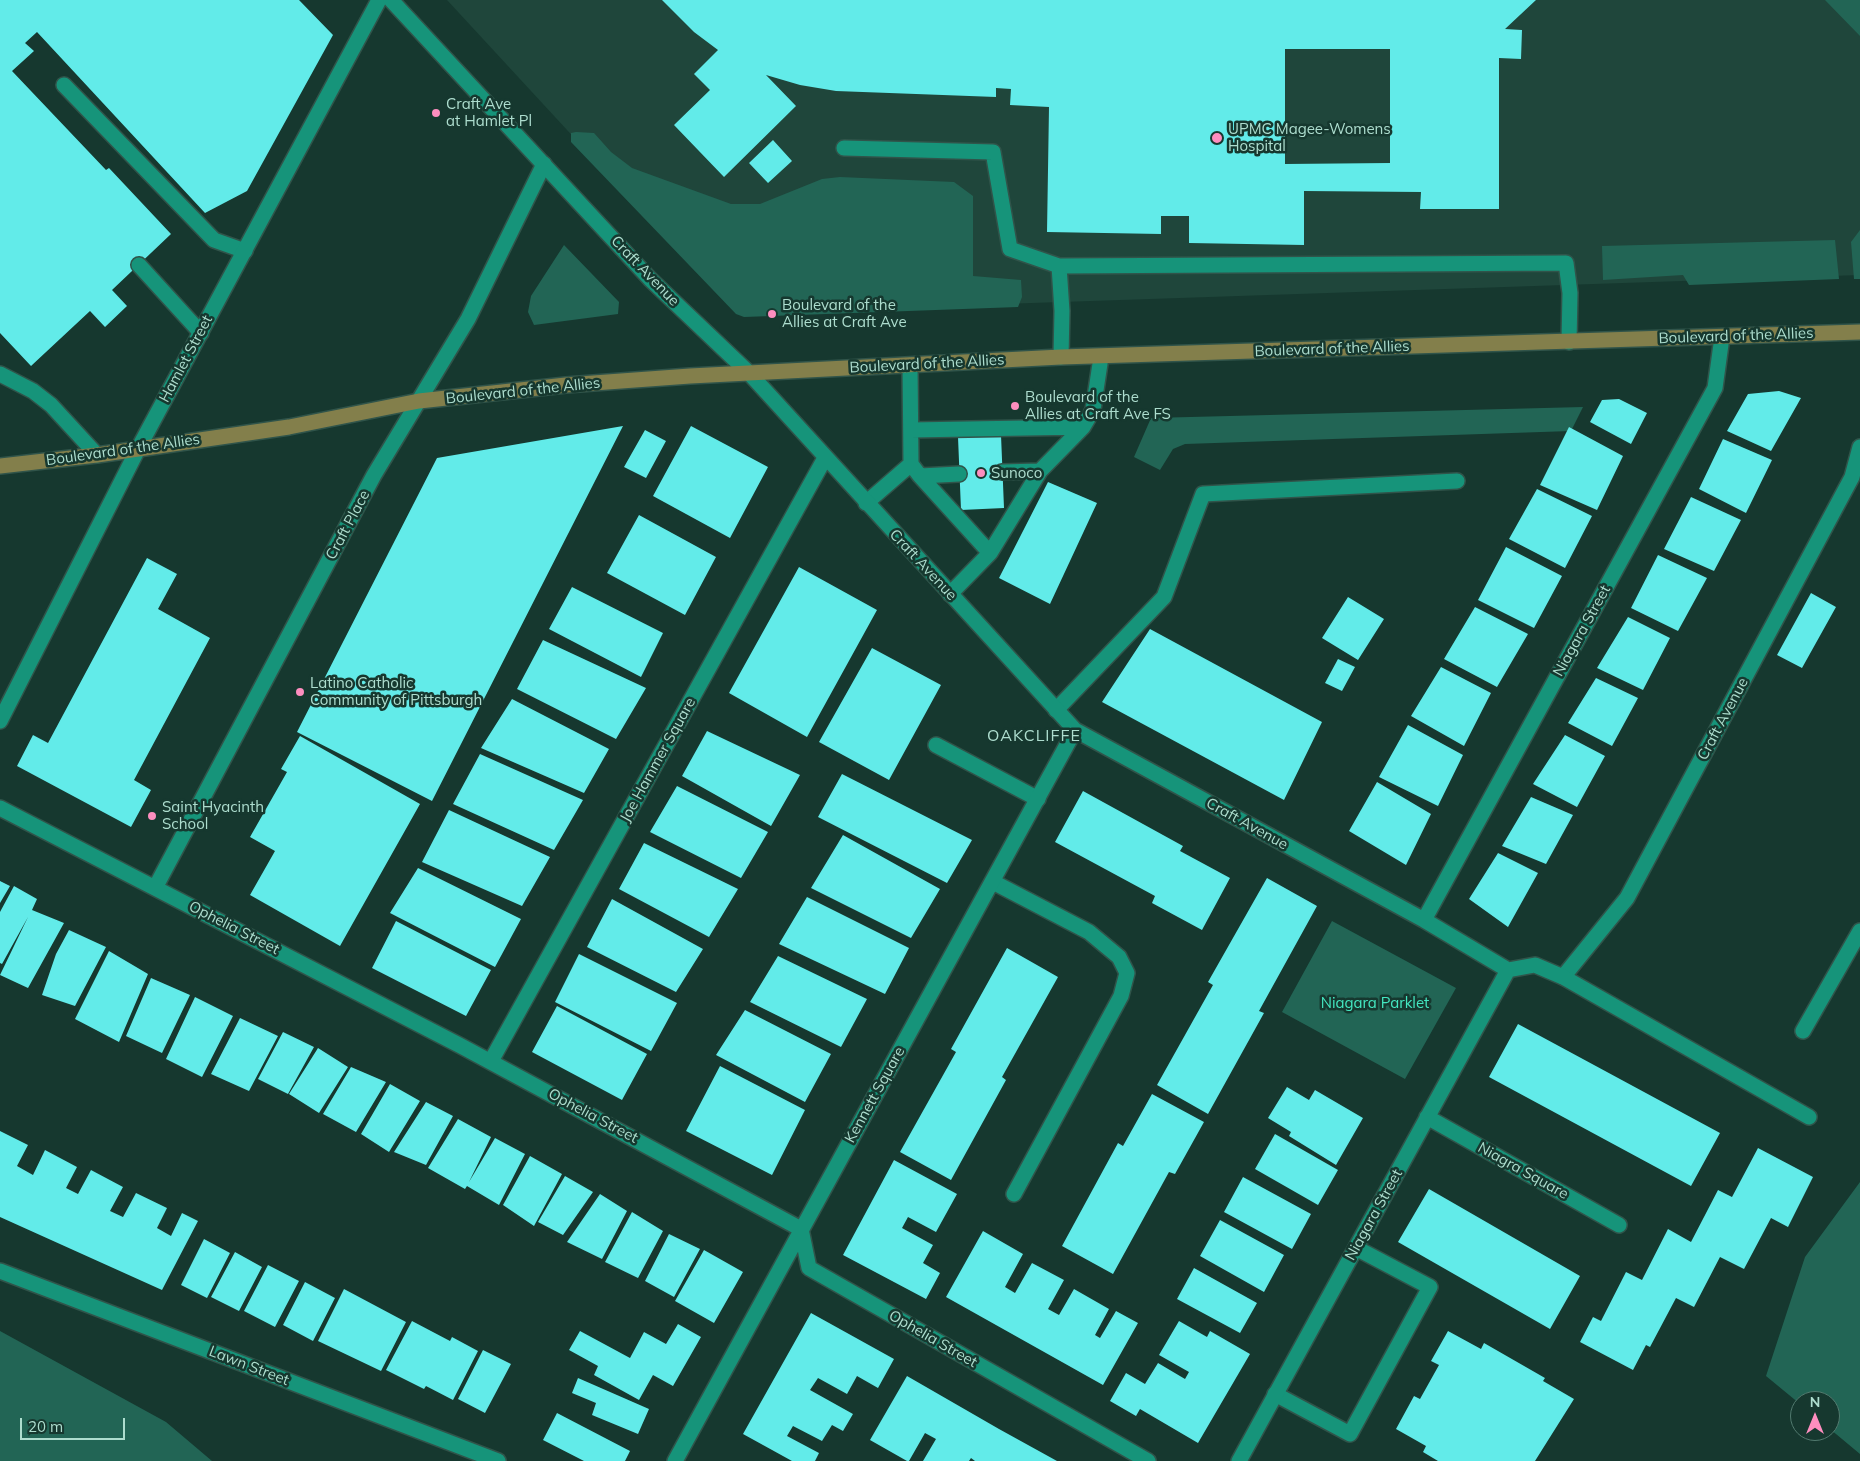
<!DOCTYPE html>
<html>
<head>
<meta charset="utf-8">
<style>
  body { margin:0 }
  #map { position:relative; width:1860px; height:1461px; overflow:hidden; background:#16382f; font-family:Mulish,sans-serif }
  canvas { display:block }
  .north { position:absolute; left:1790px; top:1391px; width:50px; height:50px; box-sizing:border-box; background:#16382f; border:1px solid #527a6f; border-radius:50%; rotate:0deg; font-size:14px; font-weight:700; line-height:20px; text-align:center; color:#adddce }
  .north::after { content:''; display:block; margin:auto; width:18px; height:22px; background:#fd8ebf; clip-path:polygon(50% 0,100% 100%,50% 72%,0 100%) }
  .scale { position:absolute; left:20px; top:1418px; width:105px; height:22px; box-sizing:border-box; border:2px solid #adddce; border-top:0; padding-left:6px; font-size:15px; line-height:18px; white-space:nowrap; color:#adddce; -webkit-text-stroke:4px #16382f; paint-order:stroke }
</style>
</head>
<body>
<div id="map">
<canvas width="1860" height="1461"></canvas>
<div class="north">N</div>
<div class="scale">20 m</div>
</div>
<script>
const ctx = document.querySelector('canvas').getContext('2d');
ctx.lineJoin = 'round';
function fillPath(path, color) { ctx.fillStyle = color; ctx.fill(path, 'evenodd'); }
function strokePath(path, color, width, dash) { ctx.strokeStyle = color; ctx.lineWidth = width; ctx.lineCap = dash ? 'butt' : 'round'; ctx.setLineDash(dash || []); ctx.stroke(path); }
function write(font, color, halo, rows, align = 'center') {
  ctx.font = font + ' Mulish,sans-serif'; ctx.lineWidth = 5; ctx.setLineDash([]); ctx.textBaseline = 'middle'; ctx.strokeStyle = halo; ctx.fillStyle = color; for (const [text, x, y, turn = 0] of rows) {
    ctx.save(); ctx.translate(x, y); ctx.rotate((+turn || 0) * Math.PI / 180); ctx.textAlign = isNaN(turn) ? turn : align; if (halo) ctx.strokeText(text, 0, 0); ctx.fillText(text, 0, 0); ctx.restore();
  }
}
const built = new Path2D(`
  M447 0H1860V275L736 313Z`);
const green = new Path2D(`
  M1825 0H1860V36Z
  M576 132 594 133 611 152 632 168 731 204H760L822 179 840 177 954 182 973 196V276L1021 280 1022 297 1018 307 744 317 736 314 571 142V133Z
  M1860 230V279H1854L1851 242Z
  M1835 240 1839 279 1689 285 1683 275 1603 280 1602 246Z
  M564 245 619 302 618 314 534 325 528 312 531 296Z
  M1583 407 1571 431 1185 444 1173 449 1160 470 1134 457 1151 418Z
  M1332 921 1456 988 1405 1079 1282 1012Z
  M1860 1182V1454L1830 1429V1401H1800V1404L1766 1376 1805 1257Z
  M0 1331 166 1422 212 1461H0Z`);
const building = new Path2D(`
  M0 0H299L333 35 247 191 205 213 37 32 25 43 34 51 12 71 106 170 109 168 171 234 112 290 127 306 105 327 90 311 31 366 0 333Z
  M662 0H1536L1505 29 1522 30 1521 59 1499 58V209H1420L1421 192 1304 191V245L1189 243V216H1161V234L1047 232 1049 107 1010 105 1011 89 996 88V97L836 91 800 85 766 75 796 106 724 177 674 125 710 90 694 74 718 50 694 32ZM1285 49H1390V163L1285 164Z
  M773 140 792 161 768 183 749 163Z
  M1779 391 1801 398 1771 451 1727 431 1748 394Z
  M1619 399 1647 413 1631 444 1590 422 1602 400Z
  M623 426 432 801 297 732 437 458Z
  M691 426 768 467 730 538 653 496Z
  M1569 427 1623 456 1597 510 1540 485Z
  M645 430 666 441 646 478 624 467Z
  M1001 435 1004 508 961 510 958 437Z
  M1723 439 1772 460 1746 513 1699 489Z
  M1048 482 1097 503 1050 604 999 578Z
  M1537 489 1592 516 1565 568 1509 539Z
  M1691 497 1741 520 1714 571 1664 549Z
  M639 515 716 557 685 615 607 573Z
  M1506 547 1562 576 1534 628 1478 600Z
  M1658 555 1707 578 1678 631 1631 608Z
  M147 558 177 574 158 609 210 638 134 780 151 790 131 827 17 766 33 735 48 743Z
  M799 567 877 610 807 737 729 693Z
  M572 587 663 633 641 677 549 629Z
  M1811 593 1836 607 1802 668 1777 655Z
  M1348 597 1384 619 1358 660 1322 638Z
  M1475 607 1528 634 1497 687 1444 659Z
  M1628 617 1670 638 1643 690 1597 668Z
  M1150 629 1322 722 1284 800 1102 702Z
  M543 640 646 688 616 739 517 689Z
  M872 648 941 685 889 780 819 742Z
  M1338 659 1355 667 1342 691 1325 683Z
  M1441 667 1491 693 1464 746 1411 716Z
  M1596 678 1638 698 1612 746 1568 723Z
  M512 699 609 749 584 793 481 748Z
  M1408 725 1463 755 1438 806 1379 777Z
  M707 731 800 775 771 826 682 776Z
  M1565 735 1605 756 1577 807 1533 784Z
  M300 736 420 804 340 946 250 895 275 851 250 837 287 772 281 769Z
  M480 754 583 800 554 850 453 804Z
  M842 774 972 840 947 883 818 817Z
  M1377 782 1431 814 1406 865 1349 831Z
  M677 786 768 832 741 878 650 832Z
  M1083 791 1183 846 1180 851 1230 878 1202 930 1152 903 1155 896 1055 842Z
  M1531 797 1573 815 1546 864 1502 846Z
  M449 810 550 857 522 906 422 862Z
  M843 835 940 889 911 938 811 888Z
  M644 843 738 889 709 937 619 889Z
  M1498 853 1538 873 1508 927 1469 899Z
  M418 868 521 919 495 967 390 913Z
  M1267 878 1317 906 1259 1011 1264 1013 1208 1114 1157 1085 1213 985 1208 982Z
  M0 881 10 886 0 903Z
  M14 886 37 899 32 910 64 923 28 988 0 975 28 917 2 964 0 963V912Z
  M807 897 909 948 885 994 779 944Z
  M612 899 703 949 676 992 587 947Z
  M396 921 491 970 466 1016 372 968Z
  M69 930 106 947 75 1006 42 995 56 954Z
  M1007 948 1058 977 1002 1077 1006 1080 951 1180 900 1152 956 1052 951 1049Z
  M109 951 148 974 119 1042 75 1019Z
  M579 954 677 1003 651 1051 555 1002Z
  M778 956 867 999 841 1047 750 1002Z
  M151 978 190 995 162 1053 126 1036Z
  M195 997 233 1016 202 1077 166 1059Z
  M557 1006 647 1054 622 1100 532 1052Z
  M745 1010 831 1054 805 1102 716 1055Z
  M240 1018 278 1036 249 1091 211 1074Z
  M1518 1024 1720 1133 1691 1186 1489 1077Z
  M283 1032 314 1047 288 1094 258 1079Z
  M318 1048 348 1067 319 1113 289 1094Z
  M720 1066 805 1110 772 1175 686 1131Z
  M351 1067 386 1082 356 1132 323 1114Z
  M390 1084 420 1101 389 1152 361 1134Z
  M1287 1087 1309 1100 1315 1090 1363 1118 1336 1165 1289 1136 1291 1132 1268 1118Z
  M1152 1094 1204 1122 1175 1174 1169 1172 1113 1274 1062 1246 1118 1143 1123 1146Z
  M426 1102 453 1116 426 1165 394 1152Z
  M458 1119 491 1137 469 1182 495 1138 525 1154 499 1205 467 1186 465 1189 428 1168Z
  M0 1131 28 1145 17 1166 33 1175 45 1150 77 1167 66 1188 78 1194 91 1170 123 1187 110 1211 123 1217 136 1193 167 1208 157 1228 171 1236 182 1213 198 1221 162 1290 0 1217Z
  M1275 1134 1338 1170 1318 1205 1255 1169Z
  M1758 1148 1813 1177 1788 1227 1771 1218 1744 1269 1720 1257 1694 1307 1676 1298 1650 1347 1646 1345 1633 1370 1580 1342 1593 1317 1601 1321 1626 1272 1642 1280 1668 1229 1691 1242 1718 1190 1732 1197Z
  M530 1156 562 1174 534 1226 503 1205Z
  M894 1160 957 1194 936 1232 908 1217 902 1228 933 1245 923 1263 940 1273 926 1299 843 1255Z
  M565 1176 593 1192 563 1235 538 1222Z
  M1243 1177 1311 1214 1292 1249 1224 1212Z
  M1429 1189 1580 1276 1550 1329 1398 1242Z
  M600 1194 627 1211 602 1259 567 1242Z
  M632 1212 663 1231 638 1278 605 1262Z
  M1220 1220 1284 1255 1264 1292 1200 1256Z
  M983 1231 1023 1254 1005 1287 1015 1293 1032 1263 1064 1280 1048 1309 1059 1315 1074 1289 1109 1309 1095 1335 1100 1338 1116 1311 1138 1323 1103 1385 946 1297Z
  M669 1234 700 1249 674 1297 645 1281Z
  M204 1239 230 1253 207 1298 181 1285Z
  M704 1250 743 1272 714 1323 675 1301Z
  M235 1252 262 1267 239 1311 211 1297Z
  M268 1265 299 1281 275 1327 244 1311Z
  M1194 1268 1257 1303 1240 1333 1177 1299Z
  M305 1282 335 1298 313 1341 283 1325Z
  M344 1289 406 1322 381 1371 318 1341Z
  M811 1313 894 1359 878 1388 857 1376 847 1394 818 1378 810 1390 853 1414 843 1431 832 1425 822 1441 793 1426 787 1436 819 1453 815 1461H792L743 1434Z
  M412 1321 450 1341 452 1337 478 1351 453 1400 426 1386 424 1389 386 1370Z
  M1179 1321 1207 1337 1210 1331 1250 1354 1198 1443 1140 1409 1136 1416 1110 1401 1126 1373 1145 1384 1158 1363 1185 1379 1189 1372 1159 1355Z
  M678 1324 701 1337 673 1386 653 1375 639 1400 594 1375 598 1366 569 1350 580 1331 630 1358 644 1332 666 1344Z
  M1448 1331 1481 1349 1484 1343 1545 1378 1543 1381 1574 1399 1535 1461H1438L1423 1452 1426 1446 1396 1429 1414 1396 1420 1399 1439 1365 1431 1361Z
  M483 1350 511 1364 485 1413 458 1399Z
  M907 1376 999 1429 1057 1461H975L971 1458 969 1461H923L936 1439 925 1433 909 1461H907L870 1440Z
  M578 1378 649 1409 638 1434 592 1415 596 1403 572 1393Z
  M557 1413 630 1451 625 1461H584L543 1440Z`);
const service = new Path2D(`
  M64 85 214 240 245 251
  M844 148 993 152 1010 249 1059 266 1566 263 1570 293 1569 342
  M139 265 201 333
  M1059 266 1062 311 1061 357
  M910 365 911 464
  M911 430 1083 427
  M1002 472 1040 471 1083 427 1093 410 1101 357
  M920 476 990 553 950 594
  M866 503 911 464 920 476 959 474
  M990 553 1040 471
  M1056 710 1164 597 1203 494 1457 481
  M936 745 1038 799
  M993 882 1089 932 1119 957 1127 973 1121 996 1014 1194
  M1563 977 1627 898 1852 477 1860 447
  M1803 1031 1860 931
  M1275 1394 1350 1434 1430 1287 1356 1248`);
const minor = new Path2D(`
  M0 374 33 391 51 405 97 455
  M750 374 1075 730 1424 920 1508 970 1535 965 1563 977 1809 1117
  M0 721 138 449 379 0
  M0 808 461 1046 801 1229 809 1268 1148 1461
  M155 888 374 475 468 319 544 164
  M1424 920 1715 388 1722 337
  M491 1061 825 458
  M1427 1117 1619 1225
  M0 1271 498 1461
  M675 1461 1075 730
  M1239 1461 1508 970`);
const secondary = new Path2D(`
  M391 0 650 279 750 374`);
const primary = new Path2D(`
  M0 466 97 455 289 427 419 401 566 385 690 376 1061 357 1860 332`);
const markers = [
  [436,113,5,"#fd8ebf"],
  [1217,138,6,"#fd8ebf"],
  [772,314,5,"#fd8ebf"],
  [1015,406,5,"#fd8ebf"],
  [981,473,5,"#fd8ebf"],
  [300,692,5,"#fd8ebf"],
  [152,816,5,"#fd8ebf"]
];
const poiNames = [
  ["Craft Ave",446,104],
  ["at Hamlet Pl",446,121],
  ["UPMC Magee-Womens",1228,129],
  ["Hospital",1228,146],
  ["Boulevard of the",782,305],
  ["Allies at Craft Ave",782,322],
  ["Boulevard of the",1025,397],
  ["Allies at Craft Ave FS",1025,414],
  ["Sunoco",991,473],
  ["Latino Catholic",310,683],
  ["Community of Pittsburgh",310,700],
  ["Saint Hyacinth",162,807],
  ["School",162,824]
];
const streetNames = [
  ["Craft Avenue",645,271,46],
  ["Boulevard of the Allies",1736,336,-2],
  ["Boulevard of the Allies",1332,349,-2],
  ["Hamlet Street",186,359,-62],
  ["Boulevard of the Allies",927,364,-3],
  ["Boulevard of the Allies",523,391,-6],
  ["Boulevard of the Allies",123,450,-8],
  ["Craft Place",348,525,-62],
  ["Craft Avenue",923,565,47],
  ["Niagara Street",1582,631,-61],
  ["Craft Avenue",1723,719,-62],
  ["Joe Hammer Square",658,760,-61],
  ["Craft Avenue",1247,824,29],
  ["Ophelia Street",234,928,27],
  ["Kennett Square",875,1095,-61],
  ["Ophelia Street",593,1116,28],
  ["Niagra Square",1523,1171,29],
  ["Niagara Street",1374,1215,-61],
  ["Ophelia Street",933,1339,30],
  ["Lawn Street",249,1366,21]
];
const parkNames = [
  ["Niagara Parklet",1375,1003]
];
const neighbourhoodNames = [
  ["OAKCLIFFE",1034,736]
];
fillPath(built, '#1f463b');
fillPath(green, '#226555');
fillPath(building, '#62ebe9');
strokePath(service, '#30544a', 18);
strokePath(minor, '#30544a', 18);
strokePath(secondary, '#30544a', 18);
strokePath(primary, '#30544a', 18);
strokePath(service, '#16947a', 15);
strokePath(minor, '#16947a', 15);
strokePath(secondary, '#16947a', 15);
strokePath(primary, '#837f4b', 15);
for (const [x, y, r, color] of markers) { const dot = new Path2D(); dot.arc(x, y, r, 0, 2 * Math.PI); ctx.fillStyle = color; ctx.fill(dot); strokePath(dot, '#16382f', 2); }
write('15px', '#adddce', '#16382f', poiNames, 'left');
write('15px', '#adddce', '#16382f', streetNames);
write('15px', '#44e7c1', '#16382f', parkNames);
ctx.letterSpacing = '1px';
write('16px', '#adddce', '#16382f', neighbourhoodNames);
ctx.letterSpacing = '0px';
</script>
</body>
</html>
